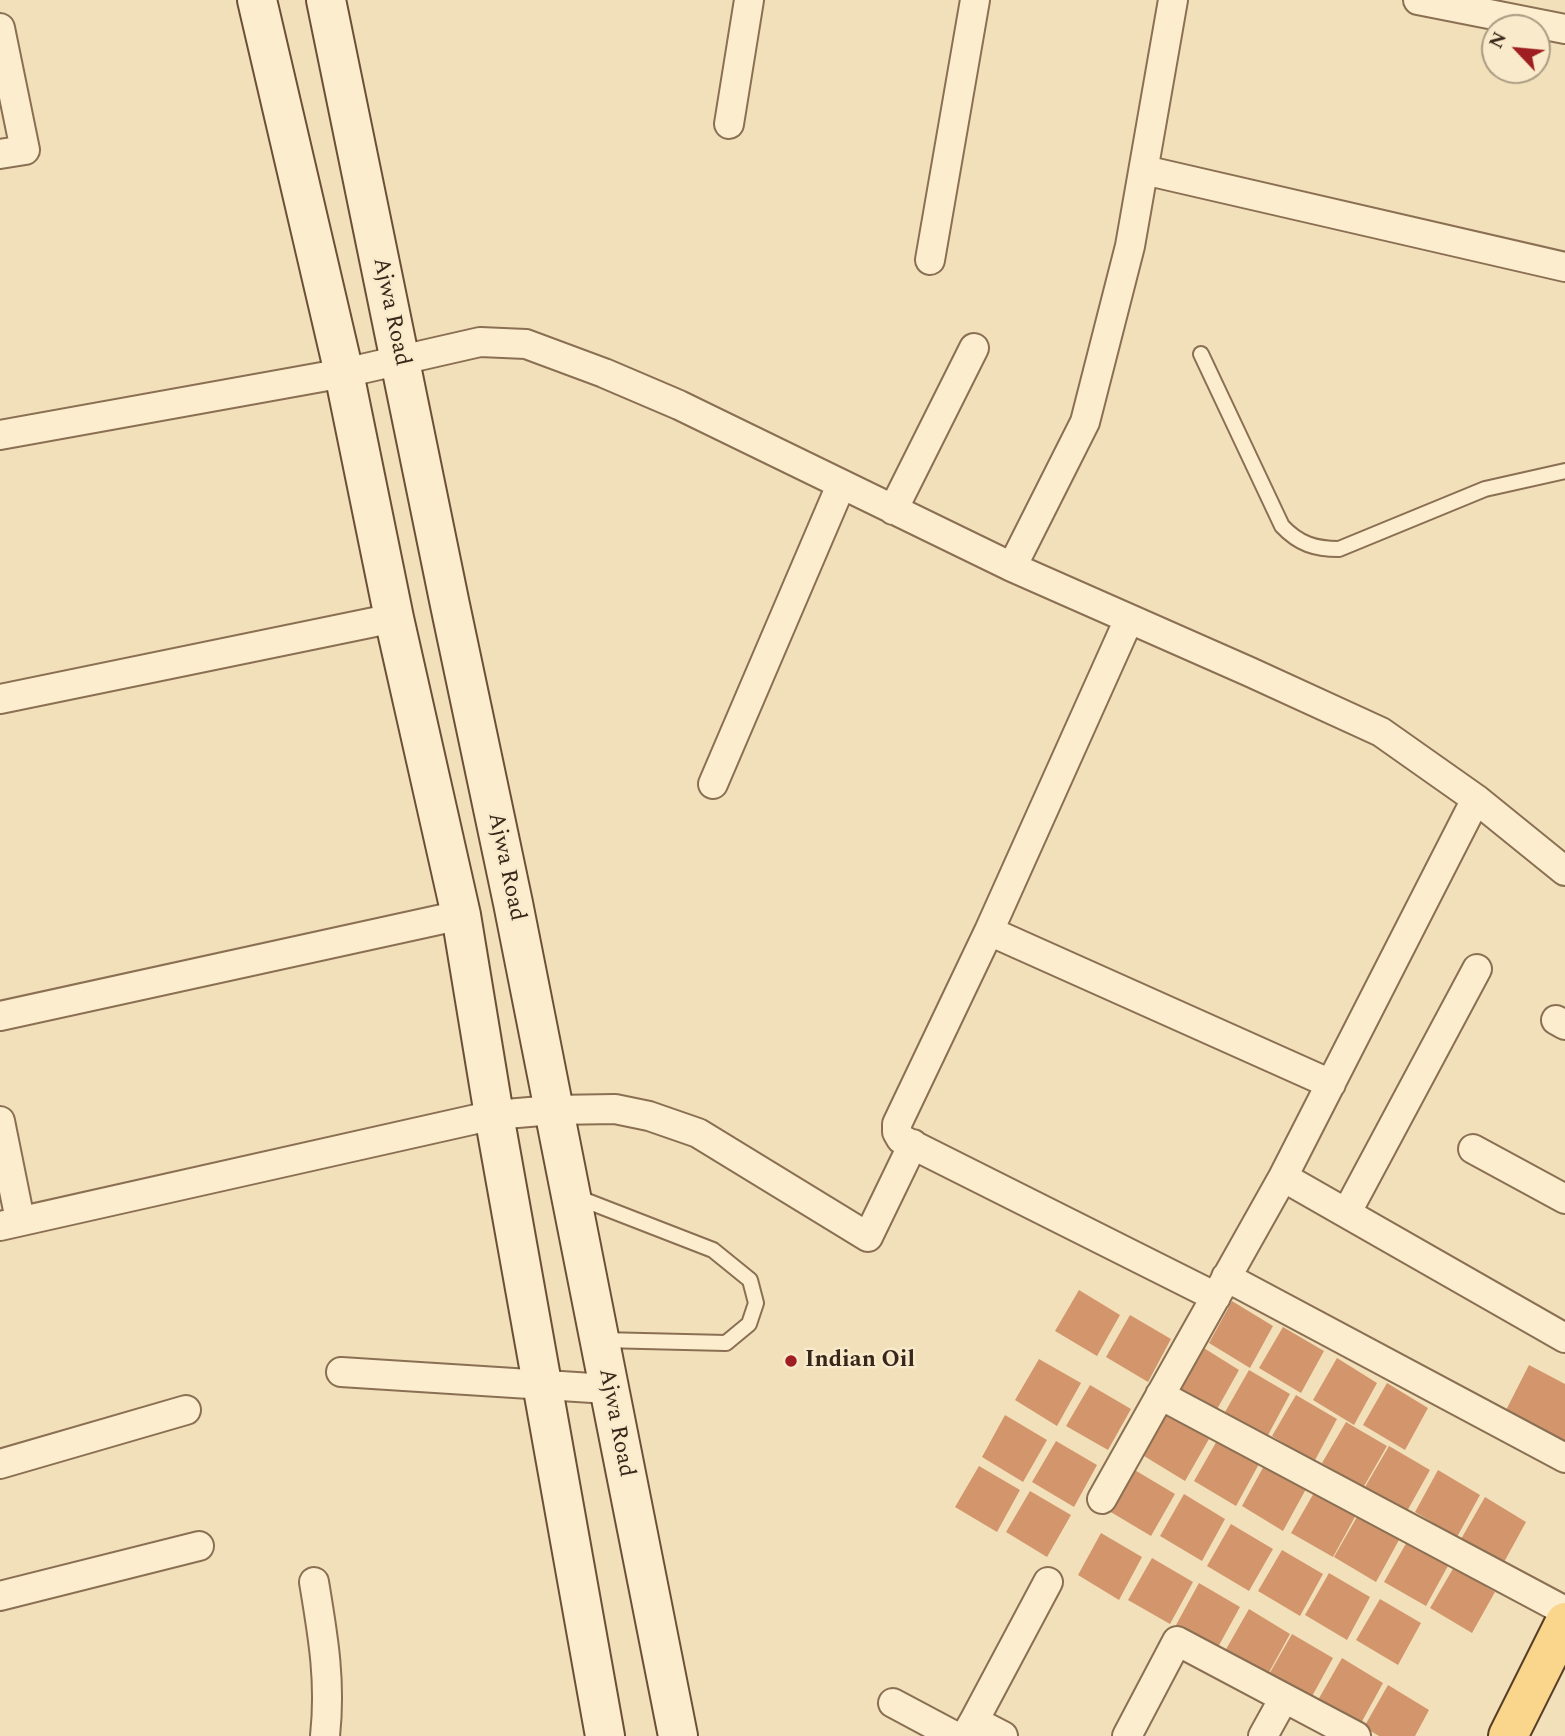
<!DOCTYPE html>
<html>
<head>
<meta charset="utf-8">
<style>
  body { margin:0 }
  #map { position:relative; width:1565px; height:1736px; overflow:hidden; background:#f1e0ba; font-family:Spectral,serif }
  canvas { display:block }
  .north { position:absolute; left:1481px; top:14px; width:70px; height:70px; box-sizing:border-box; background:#f8eaca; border:2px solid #ab9c84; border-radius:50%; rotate:296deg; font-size:19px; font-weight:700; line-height:28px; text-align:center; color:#37271a }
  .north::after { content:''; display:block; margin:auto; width:24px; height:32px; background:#9e1e21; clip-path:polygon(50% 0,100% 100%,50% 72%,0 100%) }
</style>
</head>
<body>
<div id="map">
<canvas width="1565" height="1736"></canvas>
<div class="north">N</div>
</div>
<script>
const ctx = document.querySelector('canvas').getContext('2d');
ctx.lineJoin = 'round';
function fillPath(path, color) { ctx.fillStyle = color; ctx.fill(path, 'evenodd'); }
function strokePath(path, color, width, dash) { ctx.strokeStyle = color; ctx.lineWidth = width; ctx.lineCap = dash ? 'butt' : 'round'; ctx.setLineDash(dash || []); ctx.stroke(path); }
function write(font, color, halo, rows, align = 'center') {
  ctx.font = font + ' Spectral,serif'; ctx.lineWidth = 5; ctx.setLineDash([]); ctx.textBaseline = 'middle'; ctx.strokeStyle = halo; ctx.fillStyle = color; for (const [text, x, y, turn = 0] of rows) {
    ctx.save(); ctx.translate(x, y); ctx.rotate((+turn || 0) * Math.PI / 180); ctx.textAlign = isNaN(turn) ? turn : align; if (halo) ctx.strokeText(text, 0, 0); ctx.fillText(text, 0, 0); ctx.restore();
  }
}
const building = new Path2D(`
  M1079 1290 1120 1315 1097 1356 1055 1331Z
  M1232 1301 1273 1326 1250 1368 1209 1343Z
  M1130 1315 1171 1339 1148 1382 1106 1357Z
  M1283 1327 1324 1351 1301 1393 1259 1368Z
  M1199 1345 1239 1370 1216 1411 1175 1386Z
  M1337 1358 1377 1383 1354 1425 1313 1400Z
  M1039 1359 1081 1383 1057 1426 1015 1400Z
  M1529 1365 1565 1384V1446L1504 1414Z
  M1249 1370 1290 1394 1267 1437 1225 1412Z
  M1387 1383 1428 1408 1405 1450 1363 1425Z
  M1090 1385 1131 1409 1108 1450 1066 1426Z
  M1296 1395 1337 1419 1314 1462 1272 1436Z
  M1167 1414 1209 1439 1185 1481 1144 1456Z
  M1005 1415 1047 1440 1023 1482 982 1457Z
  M1346 1422 1387 1446 1363 1488 1322 1463Z
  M1218 1439 1259 1464 1236 1506 1194 1481Z
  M1056 1441 1097 1465 1074 1507 1032 1482Z
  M1389 1446 1430 1470 1406 1513 1365 1487Z
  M1265 1464 1306 1489 1283 1531 1242 1506Z
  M979 1466 1020 1490 997 1532 955 1507Z
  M1133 1469 1175 1494 1151 1536 1109 1511Z
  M1438 1470 1480 1495 1457 1537 1415 1512Z
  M1030 1491 1071 1515 1047 1557 1006 1532Z
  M1315 1491 1356 1515 1333 1557 1291 1533Z
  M1184 1494 1225 1519 1202 1561 1160 1536Z
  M1485 1497 1526 1522 1503 1564 1461 1539Z
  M1358 1515 1399 1540 1376 1582 1334 1557Z
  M1231 1524 1273 1549 1249 1591 1207 1566Z
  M1101 1533 1142 1557 1119 1600 1078 1575Z
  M1408 1540 1449 1564 1426 1606 1384 1582Z
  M1282 1550 1323 1574 1300 1616 1258 1591Z
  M1152 1558 1193 1582 1170 1624 1128 1600Z
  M1454 1567 1495 1592 1472 1633 1430 1608Z
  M1329 1573 1370 1597 1347 1640 1305 1615Z
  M1199 1583 1240 1607 1217 1649 1176 1625Z
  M1380 1599 1421 1623 1398 1665 1356 1640Z
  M1249 1609 1290 1634 1267 1676 1225 1651Z
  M1292 1634 1333 1658 1310 1700 1268 1676Z
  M1342 1658 1383 1683 1360 1725 1318 1700Z
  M1388 1685 1429 1710 1415 1736H1379L1364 1727Z`);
const service = new Path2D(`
  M1201 354 1282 526C1299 544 1315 549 1339 549L1485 489 1565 471
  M574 1196 713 1250 750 1280 756 1303 749 1324 726 1343 602 1340`);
const minor = new Path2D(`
  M1418 0 1565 29
  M0 28 25 150 0 154
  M729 124 749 0
  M1144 170 1565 267
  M930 260 975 0
  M0 435 344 373 480 342 526 344 604 373 679 405 1012 567 1250 672 1381 732 1476 799 1565 871
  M893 510 974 348
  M1012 567 1085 422 1130 246 1173 0
  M1129 619 989 931 897 1124V1132L901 1139 1216 1297
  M0 699 394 618
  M713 784 841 485
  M989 931 1331 1084
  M0 1016 461 915
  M1556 1020 1565 1025
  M0 1121 20 1220
  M1473 1149 1565 1199
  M1283 1177 1565 1338
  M1347 1212 1477 969
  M0 1226 494 1115 553 1110 615 1109 649 1116 698 1133 868 1237 913 1144
  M1226 1277 1565 1458
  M341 1372 608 1389
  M1160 1395 1565 1611
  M0 1464 186 1410
  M1102 1499 1283 1177 1476 799
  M314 1582C323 1636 331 1681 325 1736
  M0 1596 199 1546
  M893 1703 955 1736
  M974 1721 1048 1582
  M966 1735 974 1721 1003 1736
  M1127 1736 1177 1641 1356 1736
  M1263 1736 1284 1698`);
const secondary = new Path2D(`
  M257 0 344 373 394 618 461 915 494 1115 605 1736
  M326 0 450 605 513 903 678 1736`);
const primary = new Path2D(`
  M1508 1736 1565 1622`);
const markers = [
  [791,1361,7,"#9e1e21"]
];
const streetNames = [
  ["Ajwa Road",390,312,78],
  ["Ajwa Road",505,867,78],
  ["Ajwa Road",615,1423,79]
];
const poiNames = [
  ["Indian Oil",805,1361]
];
fillPath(building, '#d3966c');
strokePath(service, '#8a6f53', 18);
strokePath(minor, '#8a6f53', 32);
strokePath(secondary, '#6b5037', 42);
strokePath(primary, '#563d28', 42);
strokePath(service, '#fcedce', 14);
strokePath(minor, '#fcedce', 28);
strokePath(secondary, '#fcedce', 38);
strokePath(primary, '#fad68d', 38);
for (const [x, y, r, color] of markers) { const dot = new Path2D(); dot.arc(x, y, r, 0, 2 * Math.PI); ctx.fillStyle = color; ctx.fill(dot); strokePath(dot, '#f8eaca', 2.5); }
write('23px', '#37271a', '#f8eaca', streetNames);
write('bold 23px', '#37271a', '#f8eaca', poiNames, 'left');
</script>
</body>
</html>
